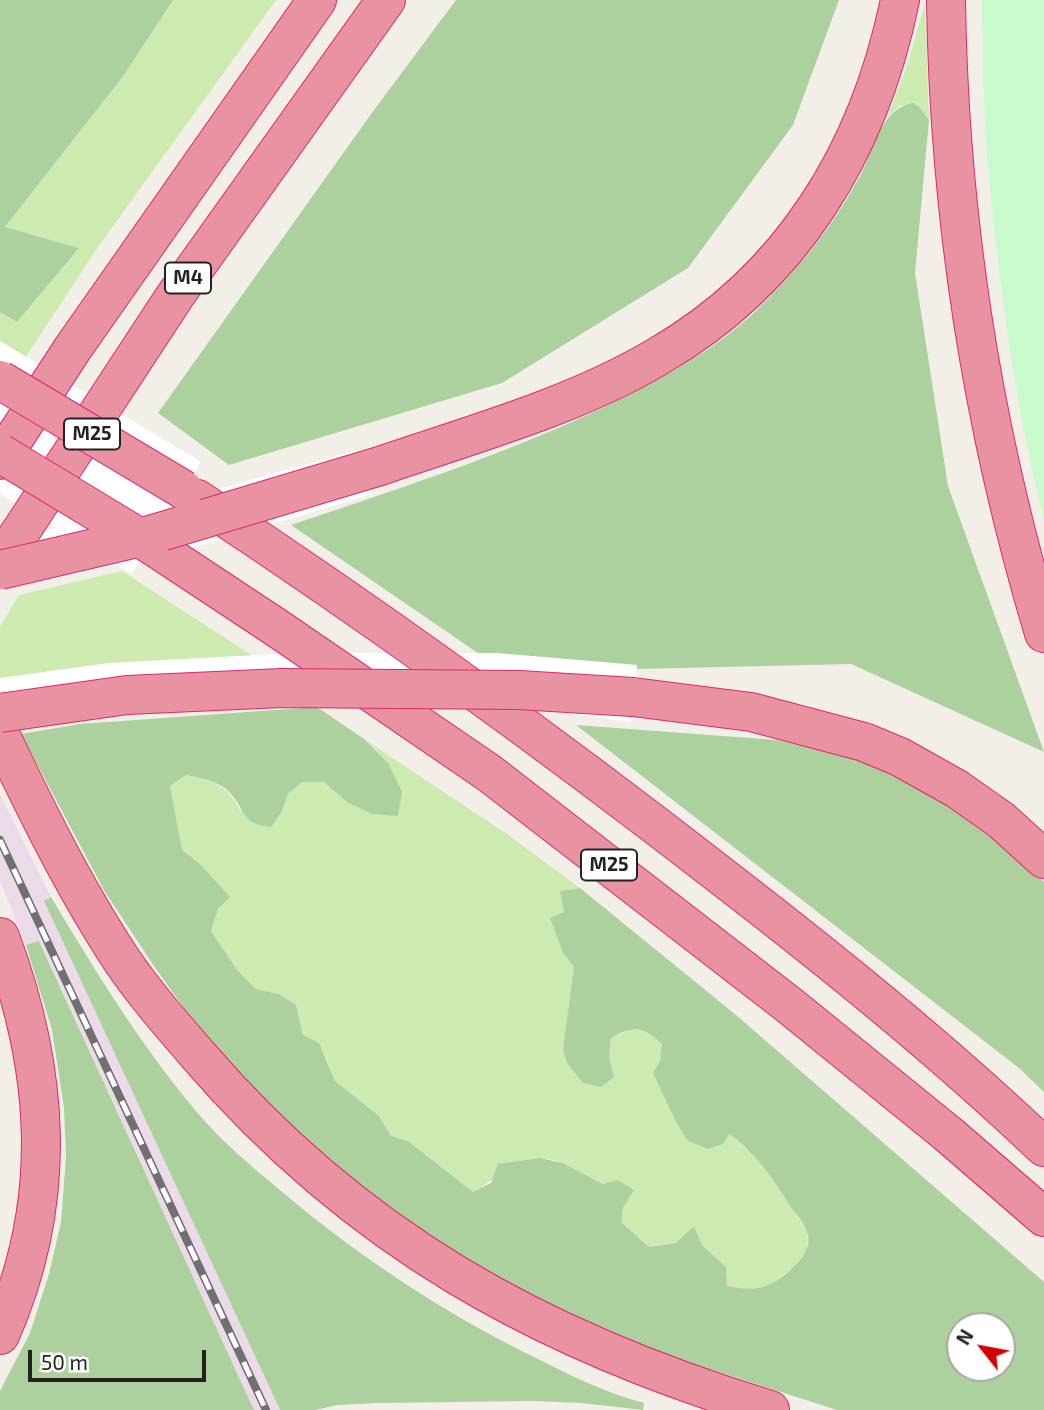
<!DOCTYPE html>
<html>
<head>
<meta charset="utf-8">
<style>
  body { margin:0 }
  #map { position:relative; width:1044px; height:1410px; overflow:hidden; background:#f2efe9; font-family:"Exo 2",sans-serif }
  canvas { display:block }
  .north { position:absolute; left:946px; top:1312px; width:70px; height:70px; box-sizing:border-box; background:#fff; border:2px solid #a7a7a7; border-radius:50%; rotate:301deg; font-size:19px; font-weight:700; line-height:28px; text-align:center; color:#222 }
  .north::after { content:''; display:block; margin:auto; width:24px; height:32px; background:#d40000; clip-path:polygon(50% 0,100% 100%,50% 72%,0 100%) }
  .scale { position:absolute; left:28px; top:1350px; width:178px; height:32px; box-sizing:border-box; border:4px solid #222; border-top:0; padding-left:9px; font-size:21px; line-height:24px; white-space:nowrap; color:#222; -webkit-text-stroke:5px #fff; paint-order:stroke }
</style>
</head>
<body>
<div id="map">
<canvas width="1044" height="1410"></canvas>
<div class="north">N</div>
<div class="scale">50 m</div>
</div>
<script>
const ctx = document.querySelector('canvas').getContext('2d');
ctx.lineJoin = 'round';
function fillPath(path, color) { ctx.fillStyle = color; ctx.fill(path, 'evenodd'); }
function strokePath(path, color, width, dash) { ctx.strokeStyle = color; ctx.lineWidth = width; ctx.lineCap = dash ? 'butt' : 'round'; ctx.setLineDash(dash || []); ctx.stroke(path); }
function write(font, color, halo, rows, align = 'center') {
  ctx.font = font + ' "Exo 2",sans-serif'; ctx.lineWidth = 6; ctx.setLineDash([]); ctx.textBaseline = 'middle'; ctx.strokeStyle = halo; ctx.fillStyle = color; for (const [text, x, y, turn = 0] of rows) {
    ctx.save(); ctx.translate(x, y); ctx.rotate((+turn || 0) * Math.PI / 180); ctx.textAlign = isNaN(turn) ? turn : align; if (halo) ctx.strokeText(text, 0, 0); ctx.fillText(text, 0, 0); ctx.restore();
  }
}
const industrial = new Path2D(`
  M0 794 51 897 44 901 280 1410H254L40 941 26 945 0 881Z`);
const grass = new Path2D(`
  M173 0H276L98 247 23 361 0 348V312L17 322 79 248 5 227 124 75Z
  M925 3 929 120 920 108 900 105 887 118 907 66Z
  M122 571 259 660 0 687V627L19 595Z
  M364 739 507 834 580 888 560 891 564 912 563 953 574 967 573 991 568 1007 614 1077 609 1056 611 1038 631 1029 650 1031 662 1044 660 1061 729 1134 756 1156 808 1232 807 1251 794 1266 772 1285 749 1291 726 1286V1267L702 1245 694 1226 676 1243 649 1247 622 1223V1210L634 1190C624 1188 612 1187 602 1183 576 1172 555 1151 525 1161 510 1165 489 1184 473 1192L408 1141 391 1136 379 1116 335 1081 325 1055 303 1035 296 1005 279 994 256 989 238 971 211 931 218 909 199 863 181 850 170 786 186 775C214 782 226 784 240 810L282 811 288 794 302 781 324 782 347 802 388 763Z`);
const forest = new Path2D(`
  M0 0H173L124 75 5 227 79 248 17 322 0 312Z
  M456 0H839L793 125 688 268 502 383 229 465 158 413 374 110Z
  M913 103 920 108 929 120 915 273 948 486 1044 752 851 664 637 669 488 660 291 525C406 486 524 449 632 393 679 369 727 341 764 303 802 264 837 221 862 172 874 147 882 108 913 103Z
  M317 707 364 739 388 763 402 792 398 816 372 814 347 802 324 782H302L288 794 282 811 271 827C242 824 247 813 231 794 222 782 200 778 186 775L170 786 182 850 199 863 230 897 218 909 211 931 238 971 256 989 279 994 296 1005 303 1035 319 1043 335 1081 379 1116 391 1136 408 1141 473 1192 491 1183 498 1164 540 1158 563 1163 603 1184 618 1180 634 1190 622 1210V1223L649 1247 676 1243 694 1226 702 1245 726 1267 727 1286C753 1291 765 1291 787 1273 799 1262 813 1249 807 1232 805 1224 797 1215 792 1209 774 1181 757 1153 729 1134L723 1144 708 1149 688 1141 676 1122 653 1073 660 1061 662 1044C644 1026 633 1025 611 1038L609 1056 614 1077 601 1087 583 1083 567 1063 563 1049 574 967 563 953 550 918 564 912 560 891 580 888 736 1015 1044 1282V1410H837L588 1330 417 1234 315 1150 209 1043 156 969 105 892 21 734 80 724ZM960 1326H1002V1368H960Z
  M576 725 777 740 867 761 937 793 1001 838 1044 882V1092L1019 1068Z
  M51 897C94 969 142 1047 196 1111 221 1141 251 1166 281 1191 358 1256 441 1311 532 1356 568 1374 605 1393 644 1403L643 1410 582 1403 534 1401 379 1403 338 1405 315 1410H280L44 901Z
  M39 941 254 1410H0V1391L30 1333 49 1274 61 1222 66 1157 64 1108 52 1030 26 945Z`);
const park = new Path2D(`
  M982 0H1044V520C1014 401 998 278 987 155 983 104 983 51 982 0Z`);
const pier = new Path2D(`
  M0 341 201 462 177 501 356 450 373 494 202 545 141 560 132 574 117 565 55 579 0 588V539L57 528 0 494Z
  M295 653H497L637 665 630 722 506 705 308 702 115 712 0 727V678L109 663Z`);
const motorway = new Path2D(`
  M946 0C949 215 982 427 1044 633
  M0 460 73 348 317 0
  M380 466C473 434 572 407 657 357 792 279 869 151 900 0
  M197 499C378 618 553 745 724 878 834 963 943 1051 1044 1147
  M150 544 277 628 489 773 789 1005 948 1134 1044 1217
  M0 563 175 296 386 0
  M633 697 751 712 864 742 900 757 957 789 1001 820 1044 859
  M0 734C36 810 75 889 121 959 144 993 171 1024 198 1055 356 1239 540 1340 770 1410
  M0 937C50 1071 59 1201 0 1335`);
const rail = new Path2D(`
  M0 840 266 1410`);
const motorwayBridge = new Path2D(`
  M0 380 184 490
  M0 453 150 544
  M0 570 150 535 380 466
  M0 713 127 695 282 688 519 690 633 697`);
const shields = [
  [188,278,46],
  [92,434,56],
  [609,865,56]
];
const shieldNames = [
  ["M4",188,278],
  ["M25",92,434],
  ["M25",609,865]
];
fillPath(industrial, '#ebdbe8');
fillPath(grass, '#cdebb0');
fillPath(forest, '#add19e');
fillPath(park, '#c8facc');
fillPath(pier, '#fff');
strokePath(motorway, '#dc2a67', 40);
strokePath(motorway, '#e892a2', 38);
strokePath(rail, '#707070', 8);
strokePath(rail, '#fff', 5, [16]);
strokePath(motorwayBridge, '#dc2a67', 40, []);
strokePath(motorwayBridge, '#e892a2', 38);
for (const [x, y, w] of shields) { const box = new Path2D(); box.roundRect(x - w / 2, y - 15.5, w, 31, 5); ctx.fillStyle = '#fff'; ctx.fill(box); strokePath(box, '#222', 2); }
write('bold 19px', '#222', null, shieldNames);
</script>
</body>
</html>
